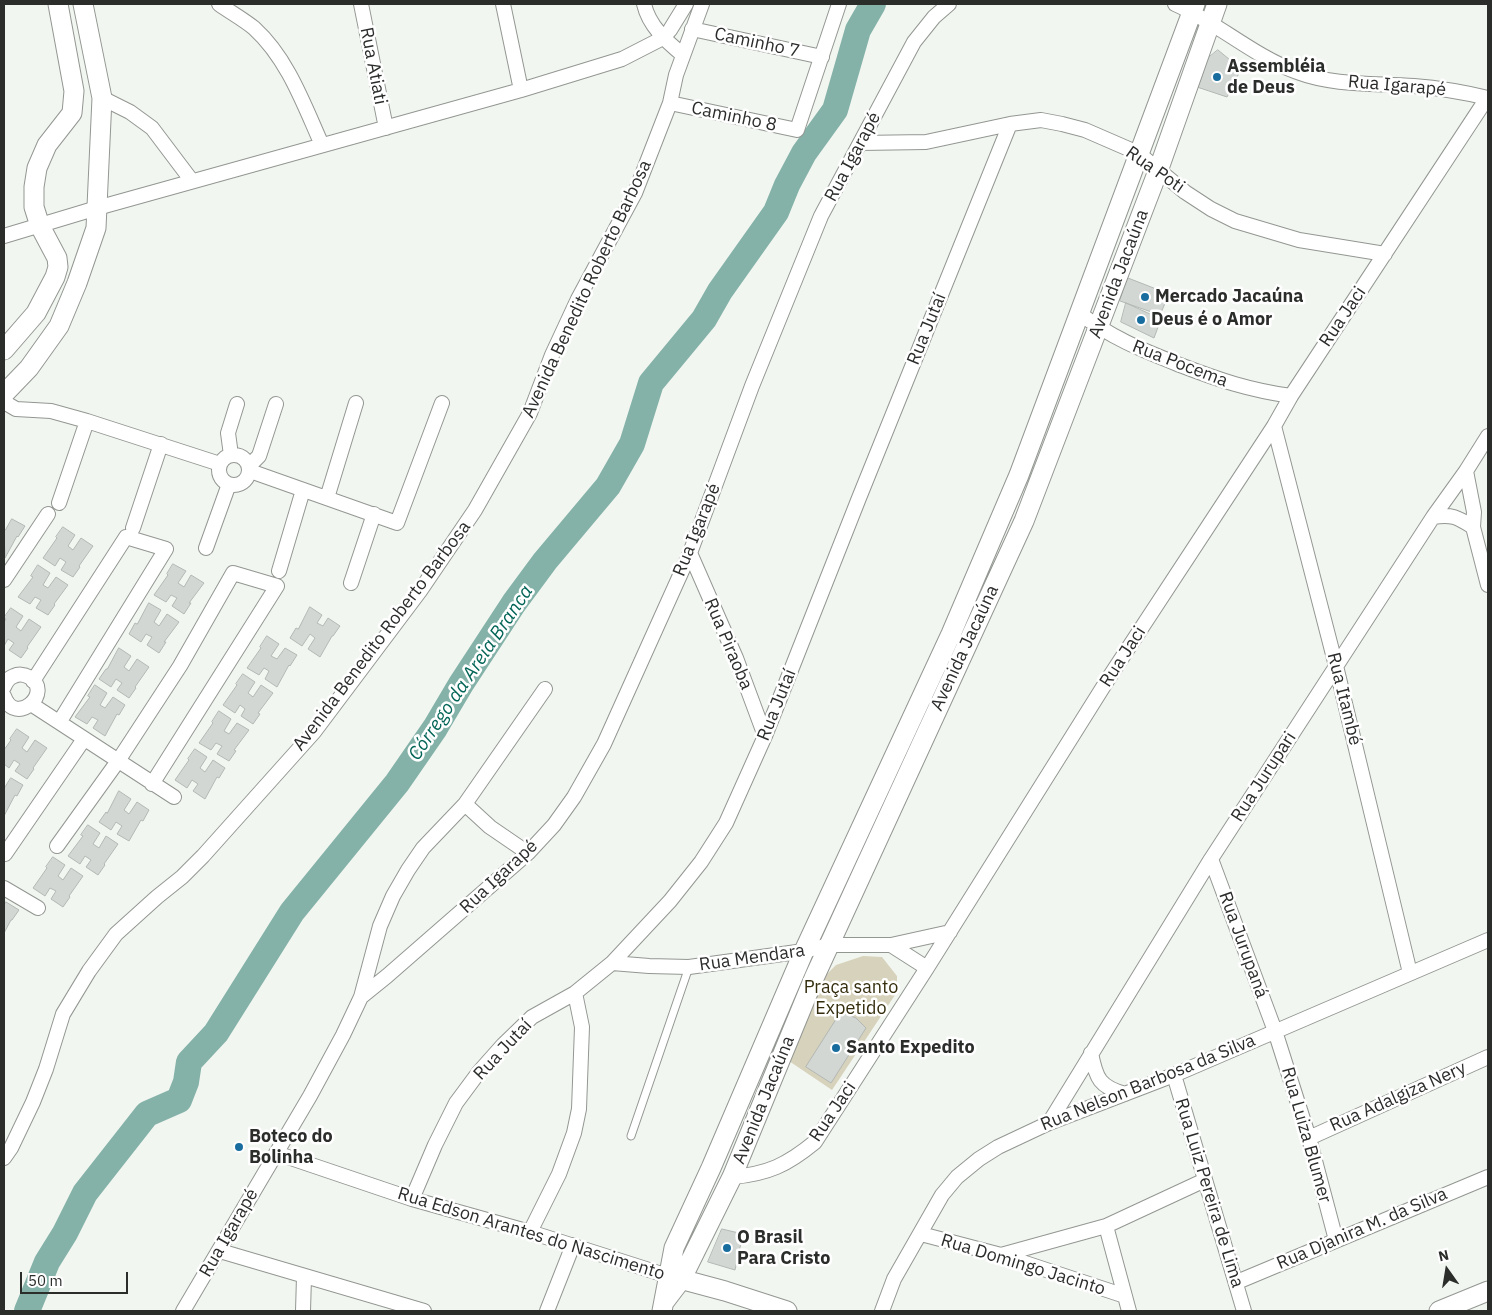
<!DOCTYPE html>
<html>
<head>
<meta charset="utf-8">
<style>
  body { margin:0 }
  #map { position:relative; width:1492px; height:1315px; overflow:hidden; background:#f2f6f1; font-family:"IBM Plex Sans",sans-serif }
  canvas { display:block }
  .frame { position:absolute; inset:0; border:5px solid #2b2d2b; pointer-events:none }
  .north { position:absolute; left:1422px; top:1245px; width:50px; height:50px; -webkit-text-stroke:4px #fff; paint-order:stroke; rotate:347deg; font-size:14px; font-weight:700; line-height:20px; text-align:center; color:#2b2d2b }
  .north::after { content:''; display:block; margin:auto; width:18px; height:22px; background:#2b2d2b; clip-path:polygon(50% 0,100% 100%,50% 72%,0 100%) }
  .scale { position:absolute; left:20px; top:1272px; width:108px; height:22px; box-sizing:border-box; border:2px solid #2b2d2b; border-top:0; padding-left:6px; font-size:15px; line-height:18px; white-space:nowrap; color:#2b2d2b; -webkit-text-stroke:4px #fff; paint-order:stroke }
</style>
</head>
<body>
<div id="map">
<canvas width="1492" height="1315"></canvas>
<div class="frame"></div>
<div class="north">N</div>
<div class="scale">50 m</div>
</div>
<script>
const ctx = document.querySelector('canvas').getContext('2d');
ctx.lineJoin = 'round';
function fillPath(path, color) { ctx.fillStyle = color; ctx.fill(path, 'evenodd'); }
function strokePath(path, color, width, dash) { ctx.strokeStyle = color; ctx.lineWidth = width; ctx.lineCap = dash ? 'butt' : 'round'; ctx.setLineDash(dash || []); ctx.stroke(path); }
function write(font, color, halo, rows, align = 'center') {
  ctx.font = font + ' "IBM Plex Sans",sans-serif'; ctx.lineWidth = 5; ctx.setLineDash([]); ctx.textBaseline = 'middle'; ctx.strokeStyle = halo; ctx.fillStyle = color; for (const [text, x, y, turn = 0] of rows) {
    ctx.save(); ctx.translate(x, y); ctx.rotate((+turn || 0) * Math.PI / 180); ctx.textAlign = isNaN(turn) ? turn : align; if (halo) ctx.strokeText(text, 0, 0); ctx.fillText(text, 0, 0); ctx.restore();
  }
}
const green = new Path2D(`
  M863 956 882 957 897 976V992L832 1090 786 1059 821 980 836 965Z`);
const river = new Path2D(`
  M27 1311 47 1262 65 1233 85 1193 147 1114 179 1100 186 1082 189 1062 216 1033 292 912 397 783 435 728 461 684 514 603 545 561 608 486 632 444 651 383 704 319 720 291 776 212 787 185 804 153 835 110 858 30 873 4`);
const building = new Path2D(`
  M1218 50 1241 69 1227 97 1194 86 1203 62Z
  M1128 278 1169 294 1160 315 1120 301Z
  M1126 303 1161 319 1154 338 1121 322Z
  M12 519 25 526 18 537 17 536 5 558 4 530H5Z
  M63 527 75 535 68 546 73 550 81 538 93 546 79 566 80 567 73 577 61 570 66 562 60 558 55 566 43 558 57 538 56 537Z
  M173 564 186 571 178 583 184 587 191 575 204 583 189 603H191L184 614 172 606 177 598 171 595 166 602 154 595 168 575 167 574Z
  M38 565 50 573 43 585 48 588 56 577 68 585 54 604 55 605 48 615 36 608 41 600 35 597 30 604 18 597 33 577 31 576Z
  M149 603 161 610 154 622 159 626 167 614 179 622 164 642H166L159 653 147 645 152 637 146 634 141 642 129 634 135 623 137 624Z
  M310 607 322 615 317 623 323 626 328 618 340 626 333 636H332L320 657 308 649 315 638 310 634 302 646 290 638 296 628 298 629Z
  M11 608 23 616 16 627 21 631 29 619 41 627 27 647 28 648 21 658 9 650 14 643 8 639 4 646V622L6 619 4 618Z
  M267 636 279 644 271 656 277 659 285 648 297 655 290 666 289 665 277 687 265 679 269 671 264 668 259 675 247 668 261 648 260 647Z
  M119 648 131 656 124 667 129 671 137 659 149 667 135 687 136 688 129 698 117 690 122 683 116 679 111 687 99 679 106 669H107Z
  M243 674 255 682 248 693 253 697 261 685 273 693 258 713 260 714 253 724 241 716 245 709 240 705 235 713 223 705 237 685 236 684Z
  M95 685 107 693 100 705 105 708 113 697 125 705 119 715 117 714 105 736 93 728 98 720 92 717 87 724 75 717 90 697 88 696Z
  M219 711 231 719 224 731 229 734 237 723 249 730 234 750 236 751 229 761 217 754 222 746 216 743 211 750 199 743 213 723 212 722Z
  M17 729 29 737 22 748 27 752 35 740 47 748 33 768 34 769 27 779 15 771 20 764 14 760 9 768 4 764V750L11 740 10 739Z
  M195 749 207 757 200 768 205 772 213 760 225 768 219 778 217 777 205 799 193 791 198 784 192 780 187 788 175 780 189 760 188 759Z
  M11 778 23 785 17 796 15 795 4 816V789Z
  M119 791 131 799 124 810 129 814 137 802 149 810 143 821 141 820 129 841 117 834 122 826 116 822 111 830 99 822 106 812 107 813Z
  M88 825 100 833 93 844 99 848 106 836 118 844 104 864 105 865 98 875 86 867 91 860 85 856 80 864 68 856 83 836 81 835Z
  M53 857 65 865 58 876 63 880 71 868 83 876 69 896 70 897 63 907 51 899 56 891 50 888 45 896 33 888 47 868 46 867Z
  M6 902 19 910 12 920H11L4 933V906Z
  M841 1012 856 1018 866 1028 831 1083 806 1067Z
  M722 1229 743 1234 735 1270 708 1262Z`);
const lane = new Path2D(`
  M631 1136 689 967`);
const street = new Path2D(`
  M219 4C230 12 243 19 254 28 288 59 304 105 322 145
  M361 4 386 128
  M503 4 521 90
  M644 4C649 26 666 41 683 55
  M1175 4C1218 23 1253 56 1297 72 1334 86 1375 83 1414 86 1439 88 1463 92 1488 98
  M692 29 822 57
  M102 98 130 112 152 128 192 181
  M670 103 797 130 839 4
  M860 143 926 142 1010 124 1041 120 1062 124 1085 130 1138 153 1185 192 1211 209 1235 221 1299 240 1385 254
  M4 236 97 208 521 90 622 59 663 38 670 30 686 4
  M1078 312C1111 338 1142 350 1180 365 1219 380 1249 390 1291 396
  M4 402 16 409 51 411 87 421 220 464
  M1274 426 1336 666 1410 973
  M219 470a15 15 0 1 1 30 0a15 15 0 1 1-30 0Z
  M231 455 228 433 237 404
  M249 466 259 456 276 404
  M250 471 397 523 442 403
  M1466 471 1474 512 1473 527 1488 585
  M327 498 356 403
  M59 503 87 421
  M1433 517C1452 514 1457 517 1473 527
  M133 528 161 444
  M206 548 229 484
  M690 553 736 658 765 736
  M279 571 303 490
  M4 580 48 514
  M351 583 374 514
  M33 681 126 537 166 549 60 721
  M4 687C6 682 8 678 14 676 18 674 24 674 29 677 55 692 15 728 4 696
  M31 704 174 797
  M465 804 490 827 528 853
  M57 846 118 761 180 666 233 573 277 586 152 784
  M5 854 84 739
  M1211 859 1275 1031 1309 1138 1336 1240
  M4 888 38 908
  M891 945 927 968
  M612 963 649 966 689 967 804 951 829 945H891L950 932
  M361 997 387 976 528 853 554 825 574 797 604 744 690 553 752 386 821 216 914 42 934 17 949 4
  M1091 1053C1096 1079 1100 1087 1125 1094
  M1174 1075 1244 1311
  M1049 1123 1211 859 1433 517 1466 471 1488 436
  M1309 1138 1488 1057
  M276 1153 412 1199 530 1232 668 1276
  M4 1158 11 1148 33 1102 46 1069 63 1014 89 971 116 934 157 897 182 877 203 856 314 732 420 591 475 510 530 413 552 355 578 299 635 193 670 103 676 75 702 4
  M732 1177C768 1174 787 1165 815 1142L927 968 1110 676 1274 426 1291 396 1487 98
  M412 1199 435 1145 456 1103 479 1072 503 1045 532 1017 575 993 612 963 670 901 701 862 726 823 765 736 859 498 1010 124
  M1106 1226 1129 1311
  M530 1232 559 1174 574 1133 579 1109 582 1027 575 993
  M921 1234 1001 1255 1125 1296
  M220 1251 424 1311
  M1001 1255 1106 1226 1205 1180
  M1237 1282 1488 1177
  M183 1311 310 1096 343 1035 361 997 380 926 393 896 408 870 423 848 465 804 545 689
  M303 1311 304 1277
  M547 1311 573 1245
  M882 1311 894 1279 942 1195 957 1177 979 1159 998 1147 1049 1123 1174 1075 1488 940`);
const secondary = new Path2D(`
  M4 350 36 313 55 277 58 267 57 258 40 226 34 207V187L37 168 47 145 72 113 74 91 58 4
  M4 394 29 368 59 326 77 283 96 228 102 98 83 4
  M669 1276 725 1291 787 1311
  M665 1301 681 1280 732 1177 814 978 1024 521 1158 171 1217 4
  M662 1311 674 1248 711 1168 804 951 951 634 1019 475 1195 4
  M1439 1311 1488 1291`);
const markers = [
  [1217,77,5,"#186d9e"],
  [1145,297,5,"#186d9e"],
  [1141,320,5,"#186d9e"],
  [836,1048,5,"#186d9e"],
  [239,1147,5,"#186d9e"],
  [727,1248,5,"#186d9e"]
];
const streetNames = [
  ["Caminho 7",757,43,12],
  ["Rua Atiati",373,66,79],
  ["Rua Igarapé",1397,86,5],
  ["Caminho 8",734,117,12],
  ["Rua Igarapé",853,157,-62],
  ["Rua Poti",1155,170,35],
  ["Avenida Jacaúna",1119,274,-69],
  ["Avenida Benedito Roberto Barbosa",587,289,-65],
  ["Rua Jaci",1343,317,-56],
  ["Rua Jutaí",927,329,-68],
  ["Rua Pocema",1180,364,21],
  ["Rua Igarapé",697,530,-68],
  ["Avenida Benedito Roberto Barbosa",382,636,-53],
  ["Rua Piraoba",728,644,67],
  ["Avenida Jacaúna",965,648,-65],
  ["Rua Jaci",1123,657,-57],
  ["Rua Itambé",1344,699,76],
  ["Rua Jutaí",777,705,-68],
  ["Rua Jurupari",1264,777,-57],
  ["Rua Igarapé",499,877,-43],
  ["Rua Jurupaná",1243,945,70],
  ["Rua Mendara",752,958,-8],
  ["Rua Jutaí",503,1050,-47],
  ["Rua Nelson Barbosa da Silva",1148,1083,-22],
  ["Rua Adalgiza Nery",1398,1097,-24],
  ["Avenida Jacaúna",764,1100,-68],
  ["Rua Jaci",833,1112,-56],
  ["Rua Luiza Blumer",1306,1135,74],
  ["Rua Luiz Pereira de Lima",1209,1193,73],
  ["Rua Djanira M. da Silva",1362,1229,-23],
  ["Rua Igarapé",229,1233,-60],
  ["Rua Edson Arantes do Nascimento",531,1234,17],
  ["Rua Domingo Jacinto",1023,1265,17]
];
const poiNames = [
  ["Assembléia",1227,67],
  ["de Deus",1227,88],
  ["Mercado Jacaúna",1155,297],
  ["Deus é o Amor",1151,320],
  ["Santo Expedito",846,1048],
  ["Boteco do",249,1137],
  ["Bolinha",249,1158],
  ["O Brasil",737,1238],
  ["Para Cristo",737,1259]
];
const parkNames = [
  ["Praça santo",851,988],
  ["Expetido",851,1009]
];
const waterNames = [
  ["Córrego da Areia Branca",471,673,-56]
];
fillPath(green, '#d7d2bb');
strokePath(river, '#84b2a8', 26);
fillPath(building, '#d2d7d4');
strokePath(building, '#b3b8b5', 1);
strokePath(lane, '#939792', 9);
strokePath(street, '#939792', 16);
strokePath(secondary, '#939792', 21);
strokePath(lane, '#fff', 7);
strokePath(street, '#fff', 14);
strokePath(secondary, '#fff', 19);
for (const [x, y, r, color] of markers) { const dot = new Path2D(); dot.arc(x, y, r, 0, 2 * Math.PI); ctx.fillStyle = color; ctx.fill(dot); strokePath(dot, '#fff', 2); }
write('18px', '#2b2d2b', '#fff', streetNames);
write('bold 18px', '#2b2d2b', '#fff', poiNames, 'left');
write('18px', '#342d0d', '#fff', parkNames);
write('italic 19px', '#036557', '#fff', waterNames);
</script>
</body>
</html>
